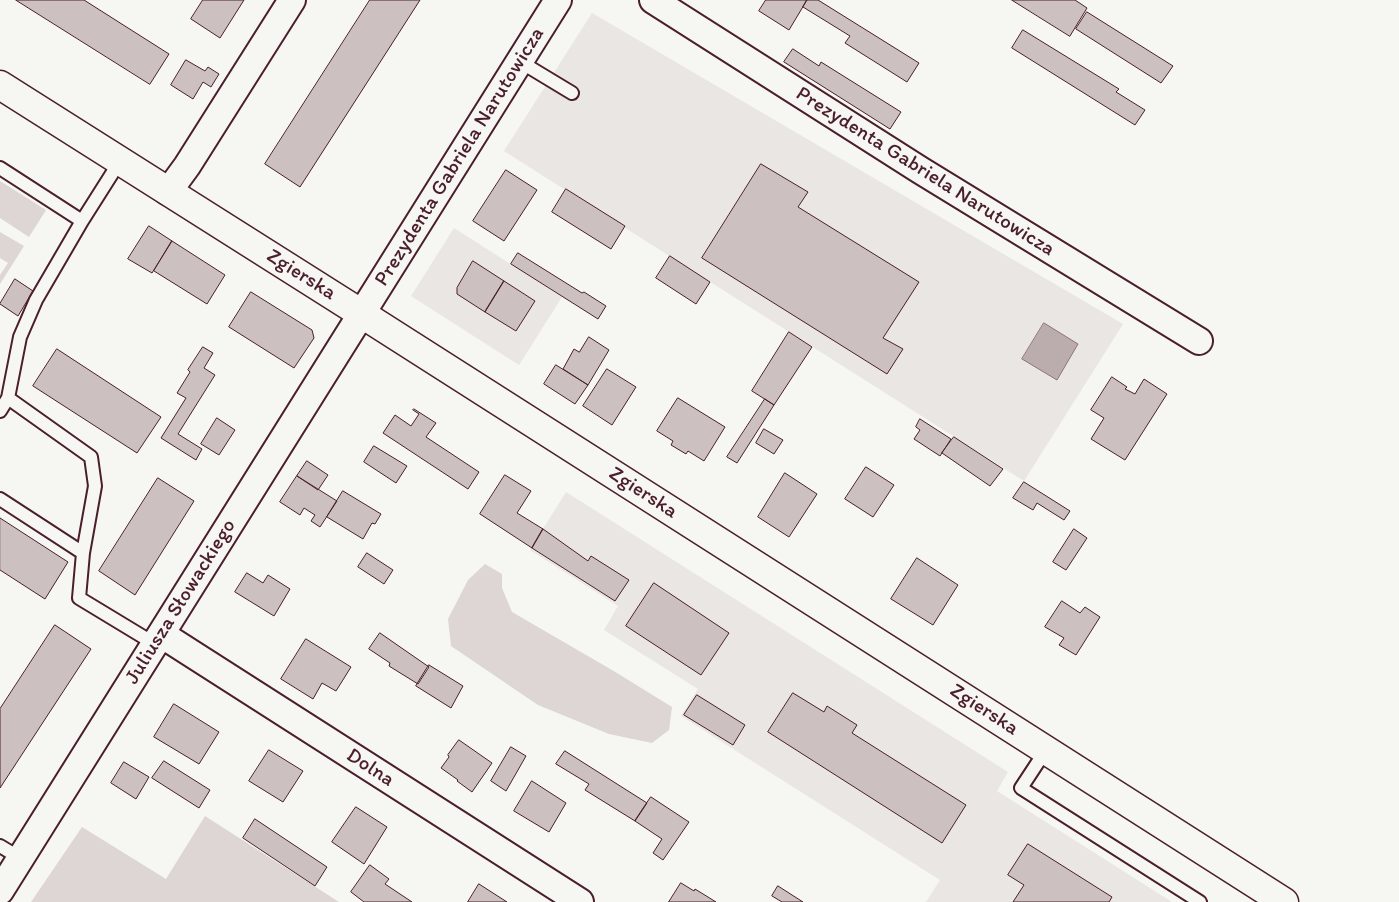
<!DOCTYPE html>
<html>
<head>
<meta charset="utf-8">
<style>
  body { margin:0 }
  canvas { display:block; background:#f6f6f2 }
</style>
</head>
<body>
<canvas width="1399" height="902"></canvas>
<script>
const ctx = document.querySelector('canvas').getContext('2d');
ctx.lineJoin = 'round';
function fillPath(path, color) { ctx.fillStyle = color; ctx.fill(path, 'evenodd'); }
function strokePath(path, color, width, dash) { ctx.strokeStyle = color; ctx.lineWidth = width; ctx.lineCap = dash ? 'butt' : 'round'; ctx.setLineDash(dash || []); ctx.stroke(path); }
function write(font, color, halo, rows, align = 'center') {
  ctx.font = font + ' Itim,sans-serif'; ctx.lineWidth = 5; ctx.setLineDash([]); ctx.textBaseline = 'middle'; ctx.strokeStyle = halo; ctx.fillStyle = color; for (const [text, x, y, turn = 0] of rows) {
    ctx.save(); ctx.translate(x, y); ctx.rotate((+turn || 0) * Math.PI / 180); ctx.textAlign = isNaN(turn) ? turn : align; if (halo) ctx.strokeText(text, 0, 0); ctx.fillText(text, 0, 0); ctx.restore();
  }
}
const built = new Path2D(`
  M592 13 1123 324 1024 481 504 151Z
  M454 228 562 297 519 365 411 296Z
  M566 492 1008 772 997 791 1172 902H926L940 880 681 716 698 689 604 630 618 606 530 550Z`);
const green = new Path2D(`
  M0 181 46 210 29 237 0 218Z
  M0 232 24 246 0 284V275L8 263 0 258Z
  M485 564 502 574V588L512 612 612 670 672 707 669 730 652 743 609 734 538 705 451 646 448 619 468 580Z
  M205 816 339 902H31L82 827 166 879Z`);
const water = new Path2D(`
  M1044 323 1078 344 1057 380 1022 359Z`);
const building = new Path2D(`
  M16 0H84L169 54 150 84Z
  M203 0H244L220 38 191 19Z
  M370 0H420L300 187 265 164Z
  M766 0H807L789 30 759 11Z
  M807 0H818L919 63 907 82 845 43 850 36 803 7Z
  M1012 0H1075L1087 8 1070 36Z
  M1087 12 1173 66 1161 83 1076 29Z
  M1023 30 1119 89 1116 92 1145 110 1135 125 1012 48Z
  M793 49 819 66 821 62 901 112 890 129 784 62Z
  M186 60 205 71 208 67 219 74 211 87 203 82 193 99 171 85Z
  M761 164 808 192 798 207 919 282 883 338 903 349 887 374 702 258Z
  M506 170 537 190 504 241 473 221Z
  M566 189 625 226 611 249 552 212Z
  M149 226 172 241 152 273 128 259Z
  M172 241 225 275 207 304 154 271Z
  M518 253 582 293 584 292 606 306 598 319 511 264Z
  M670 256 710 282 696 304 656 278Z
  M473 261 504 281 485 312 457 294V288Z
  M15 279 33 291 18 316 0 304Z
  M504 281 535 301 516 331 485 312Z
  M251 292 312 330 314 338 294 368 229 327Z
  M789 332 812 347 774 405 752 391Z
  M589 337 609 350 588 385 563 369 574 349 579 352Z
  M203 347 213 353 204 368 215 375 178 434 202 449 196 460 161 438 186 398 177 393 190 372 188 370Z
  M57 349 161 417 137 453 33 386Z
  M556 365 588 385 575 404 544 384Z
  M607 369 636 387 612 425 583 406Z
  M1112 377 1127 387 1125 389 1135 394 1144 379 1167 394 1125 460 1091 439 1104 418 1091 410Z
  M678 398 725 427 704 461 688 451 686 454 671 445 673 441 657 431Z
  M765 399 774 405 737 463 727 457Z
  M414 409 436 423 426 437 479 472 468 489 383 433 395 415 411 426 419 414 413 410Z
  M217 418 235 430 219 455 201 444Z
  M920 419 951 439 940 456 914 439 920 430 916 427Z
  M764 429 783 440 774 454 756 443Z
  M954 437 1003 469 990 486 942 453Z
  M374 446 407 466 396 483 364 462Z
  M307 461 328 475 318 490 297 476Z
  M866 467 894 485 873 517 845 499Z
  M785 473 817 494 789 537 758 517Z
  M505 475 531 491 517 513 543 529 532 548 480 514Z
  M297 476 337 501 320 527 311 521 315 515 304 508 300 515 280 502Z
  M158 478 194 501 135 595 99 571Z
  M1024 482 1070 511 1064 520 1037 503 1033 510 1013 498Z
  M343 491 381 514 375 524 372 523 363 539 327 517Z
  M0 518 68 562 45 599 0 570Z
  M543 529 588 561 591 556 629 580 615 601 532 548Z
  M1074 529 1087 538 1066 570 1053 562Z
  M367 553 393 570 384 584 358 567Z
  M917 558 958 585 933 625 891 599Z
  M247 573 263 583 268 575 290 589 274 616 235 592Z
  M654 583 729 633 701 675 626 626Z
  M1062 601 1080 613 1085 607 1100 617 1076 655 1059 645 1064 638 1045 627Z
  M55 625 91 649 0 788V709Z
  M380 633 429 667 418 684 389 666 390 663 369 649Z
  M306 639 351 667 336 691 322 683 313 699 281 679Z
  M429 665 463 686 451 708 416 686Z
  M793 693 824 712 827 706 857 725 852 733 966 805 942 843 768 732Z
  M697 695 745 725 733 745 684 715Z
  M174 704 219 732 199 764 154 737Z
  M459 740 492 763 472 792 457 781 458 780 441 768 449 757 448 755Z
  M511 747 526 756 506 791 491 781Z
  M269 750 303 771 283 802 249 781Z
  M565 751 647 803 635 821 585 790 589 784 556 764Z
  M164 761 210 790 199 808 152 778Z
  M124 762 149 777 136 799 111 783Z
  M532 781 566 803 549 832 514 811Z
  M651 797 689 822 663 860 653 853 662 839 635 821Z
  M356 807 387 827 364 864 332 842Z
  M255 819 327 867 315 886 243 838Z
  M1028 844 1112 897 1109 902H1013L1024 885 1008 875Z
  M370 865 389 879 385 884 412 902H364L351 892Z
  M681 883 694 891 695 889 716 902H669Z
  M479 884 507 902H468Z
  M778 886 803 902H782L772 896Z`);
const lane = new Path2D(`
  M519 61 572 93
  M0 168 82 221 120 161
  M8 398 91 457 95 486 83 553 79 598 155 644
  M0 411 8 398 20 337 36 300 82 221
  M0 499 83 553
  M1046 750 1021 788 1200 902
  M0 846 20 858`);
const street = new Path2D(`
  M653 0 920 170 1199 341
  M168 192 187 166 292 0
  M161 634 580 902
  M0 891 558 0`);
const secondary = new Path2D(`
  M0 85 362 314 1284 902`);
const streetNames = [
  ["Prezydenta Gabriela Narutowicza",460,157,-58],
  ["Prezydenta Gabriela Narutowicza",925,172,32],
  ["Zgierska",301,275,32],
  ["Zgierska",643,493,33],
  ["Juliusza Słowackiego",181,602,-58],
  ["Zgierska",984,710,33],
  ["Dolna",370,768,33]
];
fillPath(built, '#e9e6e3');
fillPath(green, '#ddd6d5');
fillPath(water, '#bbadae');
strokePath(water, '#8e747a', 1);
fillPath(building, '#ccc1c0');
strokePath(building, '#4a1f2b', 1);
strokePath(lane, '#4a1f2b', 16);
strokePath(street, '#4a1f2b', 30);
strokePath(secondary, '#4a1f2b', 31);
strokePath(lane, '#f6f6f2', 12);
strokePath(street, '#f6f6f2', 26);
strokePath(secondary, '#f6f6f2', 28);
write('21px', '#4a1f2b', '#f6f6f2', streetNames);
</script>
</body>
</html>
